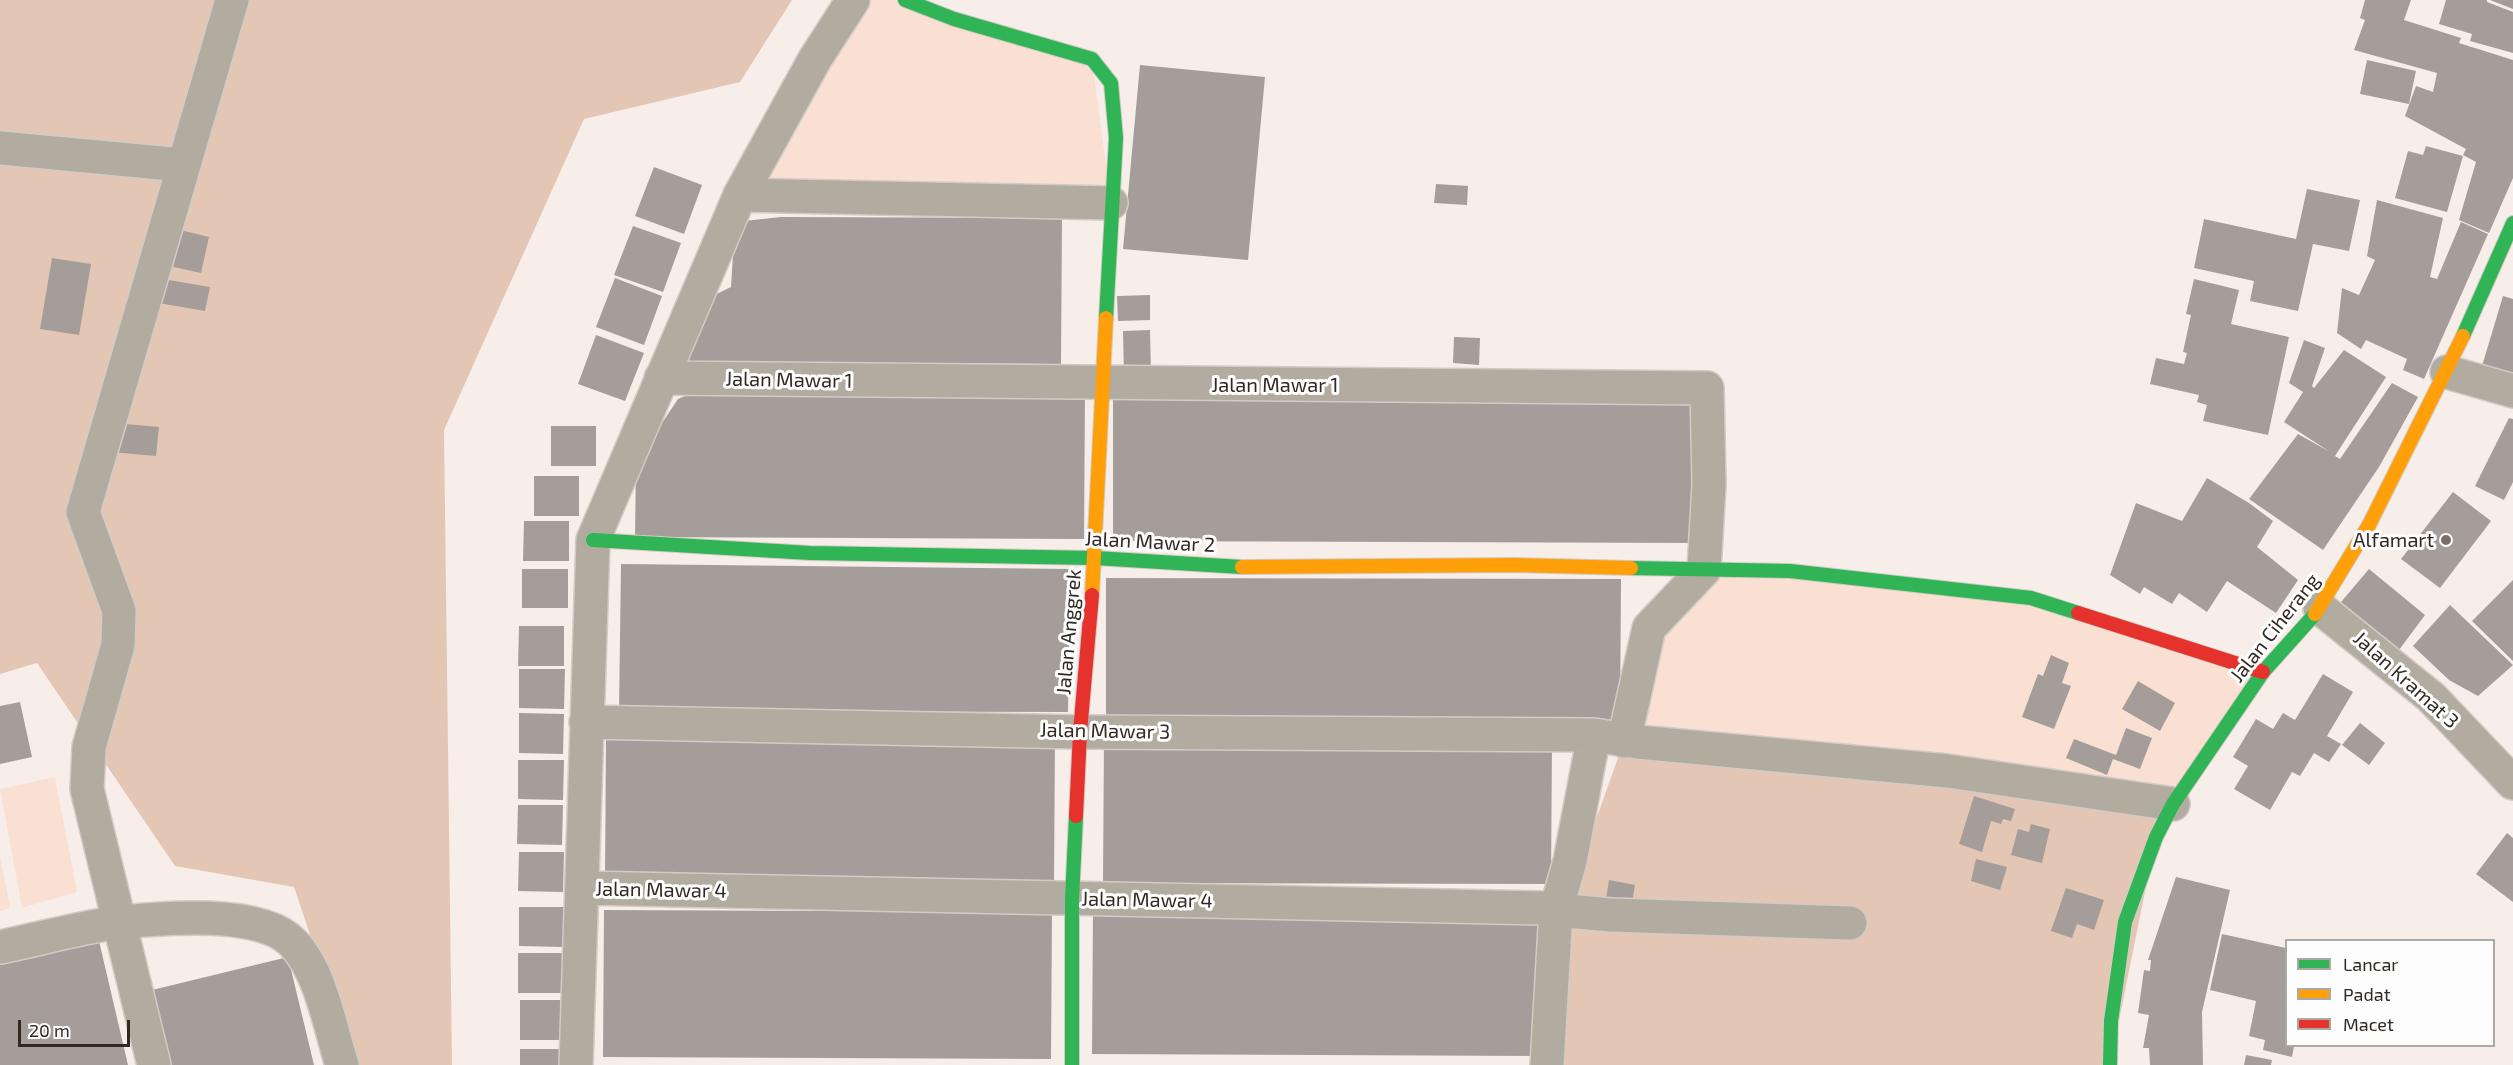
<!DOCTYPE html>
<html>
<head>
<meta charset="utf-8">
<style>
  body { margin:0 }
  #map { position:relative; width:2513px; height:1065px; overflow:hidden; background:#f7eeea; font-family:"Exo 2",sans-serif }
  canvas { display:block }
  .legend { position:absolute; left:2285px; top:939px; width:210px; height:108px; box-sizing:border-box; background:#fdfdfd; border:2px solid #aca8a6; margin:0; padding:8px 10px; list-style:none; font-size:18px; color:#322924 }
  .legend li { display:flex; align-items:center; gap:12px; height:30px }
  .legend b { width:30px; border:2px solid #aca8a6 }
  .scale { position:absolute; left:18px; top:1020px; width:112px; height:27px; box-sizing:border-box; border:3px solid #322924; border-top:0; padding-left:8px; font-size:18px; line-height:21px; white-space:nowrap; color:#322924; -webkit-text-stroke:4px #fdfdfd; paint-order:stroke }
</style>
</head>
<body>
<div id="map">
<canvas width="2513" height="1065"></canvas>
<ul class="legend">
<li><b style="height:8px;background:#30b455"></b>Lancar</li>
<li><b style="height:8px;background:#ff9f0a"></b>Padat</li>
<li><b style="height:8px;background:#e5322d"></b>Macet</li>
</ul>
<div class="scale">20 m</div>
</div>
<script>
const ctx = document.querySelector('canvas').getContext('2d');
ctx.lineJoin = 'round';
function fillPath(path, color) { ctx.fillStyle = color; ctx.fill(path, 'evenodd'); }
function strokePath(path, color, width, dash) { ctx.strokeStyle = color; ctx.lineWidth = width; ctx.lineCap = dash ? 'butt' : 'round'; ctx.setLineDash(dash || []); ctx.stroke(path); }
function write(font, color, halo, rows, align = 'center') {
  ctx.font = font + ' "Exo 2",sans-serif'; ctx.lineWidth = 6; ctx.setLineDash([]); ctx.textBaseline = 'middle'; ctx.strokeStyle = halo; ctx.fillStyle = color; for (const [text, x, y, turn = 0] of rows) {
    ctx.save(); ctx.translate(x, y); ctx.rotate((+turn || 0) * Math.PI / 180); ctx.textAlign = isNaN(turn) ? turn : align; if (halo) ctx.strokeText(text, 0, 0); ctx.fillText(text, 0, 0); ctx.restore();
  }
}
const green = new Path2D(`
  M853 0H905L1092 59 1111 203 740 195Z
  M1704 570 2031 598 2263 672 2173 804 1624 741 1649 628Z
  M55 777 77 892 22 908 0 789Z
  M0 856 10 908 0 911Z`);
const forest = new Path2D(`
  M0 0H792L740 82 584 119 444 430 452 1065H354L294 887 175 866 37 663 0 674Z
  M1624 741 2173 804 2156 837 2110 1065H1548L1567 901Z`);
const building = new Path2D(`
  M2365 0H2411L2404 20 2461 38 2459 43 2513 60V178L2489 233 2459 220 2476 162 2463 155 2466 149 2405 116 2416 86 2433 92 2437 73 2354 50 2365 20 2360 18Z
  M2446 0H2487V2L2513 12V53L2470 41 2472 34 2439 24Z
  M2490 0H2513V9Z
  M2367 60 2416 71 2409 104 2360 94Z
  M1140 65 1265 77 1248 260 1123 249Z
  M2426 146 2463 156 2447 212 2395 198 2408 151 2423 155Z
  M654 167 702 185 684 234 635 216Z
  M1436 184 1468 186 1467 205 1434 203Z
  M2307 189 2360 200 2349 251 2313 244 2298 311 2250 301 2254 281 2194 268 2204 219 2296 239Z
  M2377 200 2443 218 2430 277 2437 279 2461 222 2488 234 2424 379 2403 370 2407 359 2366 340 2361 349 2337 333 2342 288 2359 295 2375 260 2367 256Z
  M781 217 1062 218 1061 364 683 362 706 299 731 287 735 222Z
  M633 226 681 243 663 292 614 275Z
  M168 227 209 237 201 273 160 264Z
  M52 258 91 264 79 335 40 329Z
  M157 278 210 287 205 311 153 302Z
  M615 278 662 296 644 345 596 327Z
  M2194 279 2239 290 2231 324 2289 337 2268 435 2203 421 2207 405 2197 402 2199 395 2150 384 2156 358 2184 364 2187 353 2183 352 2191 315 2186 314Z
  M1150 295V320L1118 321 1117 296Z
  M2503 296 2513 299V376L2482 366Z
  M1150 330 1151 375 1124 376 1123 331Z
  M596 335 644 353 625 401 578 384Z
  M1454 337 1480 338 1479 365 1453 363Z
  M2304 340 2325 348 2312 386 2314 388 2344 350 2386 377 2335 456 2340 459 2392 383 2418 397 2379 467 2323 550 2249 499 2298 434 2330 452 2284 422 2303 392 2289 383Z
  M697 391 1085 392 1084 539 635 537 636 462 678 399Z
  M1113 394 1702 396 1700 543 1113 541Z
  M2509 418 2513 419V482L2504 500 2475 486Z
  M114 423 159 427 156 456 111 452Z
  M551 426H596V466H551Z
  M534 476H579V516H534Z
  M2207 478 2249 503 2273 521 2257 547 2298 580 2276 613 2227 581 2207 612 2179 593 2172 604 2144 587 2140 594 2110 575 2136 503 2182 521Z
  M2453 492 2491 521 2440 588 2401 559Z
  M524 521H569V561H523Z
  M621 564 1070 569 1068 712 619 711Z
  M522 569H568V608H522Z
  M2369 569 2425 615 2399 650 2341 602Z
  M1106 578 1621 579 1620 726 1106 725Z
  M2513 580V661L2472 621Z
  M2450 605 2513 665 2478 696 2449 680 2413 646Z
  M519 626H564V666H518Z
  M2051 655 2069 663 2062 683 2071 686 2054 729 2022 717 2038 674 2043 676Z
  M519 669H565L564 709 519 708Z
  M2323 674 2353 692 2327 736 2341 744 2329 762 2314 753 2300 776 2292 772 2270 810 2234 789 2248 766 2233 757 2256 719 2273 729 2283 713 2295 720Z
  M2138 681 2175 703 2160 731 2122 709Z
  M20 702 32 757 0 764V706Z
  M519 713 564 714 563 754 519 753Z
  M2360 723 2385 743 2369 765 2342 745Z
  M2126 728 2152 738 2140 769 2113 759 2107 775 2066 758 2074 739 2116 755Z
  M606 735 1055 736 1054 883 605 882Z
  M1104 736 1552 737 1551 884 1103 883Z
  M518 760H564L563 800 518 799Z
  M1974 796 2015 809 2011 821 2003 819 2001 824 1991 821 1982 852 1959 844Z
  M518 805H563L562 845 517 844Z
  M2031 824 2050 829 2042 863 2011 855 2018 829 2029 832Z
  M2507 833 2513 838V902L2476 874Z
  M519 852H564L563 892 518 891Z
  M1976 859 2007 867 2000 890 1971 881Z
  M2176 877 2230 890 2202 1012 2203 1065H2150L2149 1048H2143L2149 1015 2138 1013 2144 970 2150 971 2151 960H2148Z
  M1609 880 1635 885 1632 903 1606 899Z
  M2066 888 2104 900 2094 930 2077 924 2072 938 2051 931Z
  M519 907H564V947L519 946Z
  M1093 908 1542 909 1541 1056 1092 1054Z
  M604 910 1052 912 1051 1059 603 1057Z
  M2222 934 2286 948V1046H2294L2292 1057 2263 1050 2265 1040 2249 1036 2256 1001 2210 990Z
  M99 941 128 1065H0V965Z
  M518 953H564L563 993H518Z
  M288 957 314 1065H165L148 991Z
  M520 1000H566V1040H520Z
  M520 1049H565V1065H520Z
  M2246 1055 2272 1060 2271 1065H2244Z`);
const street = new Path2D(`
  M0 148 183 165
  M740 195 1111 203
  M2447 372 2513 391
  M661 378 1707 388 1709 485 1704 570 1649 628 1624 741
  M2320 608 2431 697 2513 783
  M586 722 1080 732 1594 735 1638 742 1948 771 2173 804
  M1594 735 1570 861 1556 910 1611 915 1850 923
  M582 888 1542 908 1556 910 1547 1065
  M0 947C40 939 81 927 121 922 164 918 261 909 293 943 321 971 330 1028 342 1065
  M154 1065 87 789 89 747 118 645 119 611 83 512 232 0
  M576 1065 593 540 740 195 815 59 853 0`);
const fast = new Path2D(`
  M905 0 954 19 1092 59 1111 83 1116 138 1106 318
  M2463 336 2513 223
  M593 540 810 553 1095 558 1242 567
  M1631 568 1790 571 2031 598 2078 613
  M1072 1065V899L1076 816
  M2110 1065 2111 1021 2125 922 2156 837 2173 804 2263 672 2315 614`);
const slow = new Path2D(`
  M1242 567 1514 565 1631 568
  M1092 595 1106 318
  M2315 614 2369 525 2463 336`);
const jam = new Path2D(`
  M2078 613 2263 672
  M1076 816 1080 732 1092 595`);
const markers = [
  [2446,540,6,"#776e69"]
];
const streetNames = [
  ["Jalan Mawar 1",789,380,1],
  ["Jalan Mawar 1",1275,385],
  ["Jalan Mawar 2",1150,542,3],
  ["Jalan Ciherang",2275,628,-52],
  ["Jalan Anggrek",1069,632,-85],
  ["Jalan Kramat 3",2406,680,42],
  ["Jalan Mawar 3",1105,731,1],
  ["Jalan Mawar 4",661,890,1],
  ["Jalan Mawar 4",1147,900,1]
];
const poiNames = [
  ["Alfamart",2434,540]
];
fillPath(green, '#fae0d2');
fillPath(forest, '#e4c6b5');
fillPath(building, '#a49d99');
strokePath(street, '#d3cbc7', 36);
strokePath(fast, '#d3cbc7', 16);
strokePath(slow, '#d3cbc7', 16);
strokePath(jam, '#d3cbc7', 16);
strokePath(street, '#b1ac9f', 33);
strokePath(fast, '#30b455', 14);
strokePath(slow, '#ff9f0a', 14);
strokePath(jam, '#e5322d', 14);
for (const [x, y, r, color] of markers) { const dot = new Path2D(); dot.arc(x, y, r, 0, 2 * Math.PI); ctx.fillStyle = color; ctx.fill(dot); strokePath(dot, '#fdfdfd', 2); }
write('20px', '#322924', '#fdfdfd', streetNames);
write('20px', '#322924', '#fdfdfd', poiNames, 'right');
</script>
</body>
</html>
